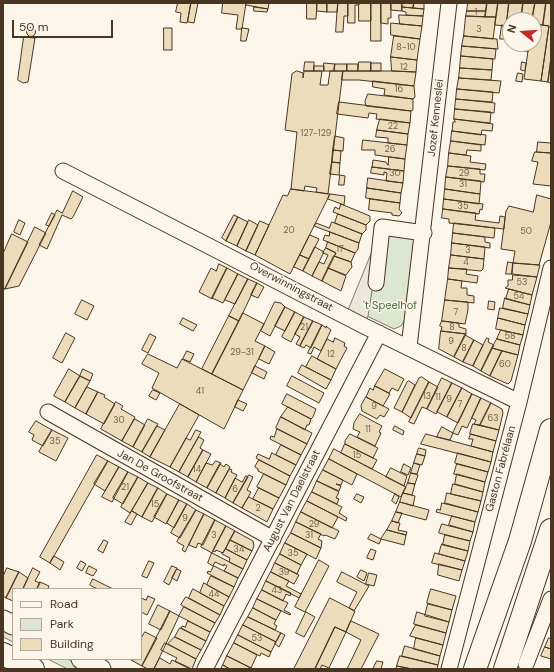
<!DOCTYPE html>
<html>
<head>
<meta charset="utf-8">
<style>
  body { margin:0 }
  #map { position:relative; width:554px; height:672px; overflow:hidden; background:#fbf6e9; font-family:"DM Sans",sans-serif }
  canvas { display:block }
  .frame { position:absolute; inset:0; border:4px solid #4a3520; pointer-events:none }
  .legend { position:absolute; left:12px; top:588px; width:130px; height:72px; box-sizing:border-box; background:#fbf6e9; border:1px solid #b4a999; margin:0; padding:5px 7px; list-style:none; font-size:12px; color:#4a3520 }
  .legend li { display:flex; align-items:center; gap:8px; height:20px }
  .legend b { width:20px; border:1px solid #b4a999 }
  .north { position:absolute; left:502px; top:12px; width:40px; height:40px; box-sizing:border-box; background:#fbf6e9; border:1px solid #b4a999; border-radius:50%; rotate:287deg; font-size:11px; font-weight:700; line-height:16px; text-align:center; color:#4a3520 }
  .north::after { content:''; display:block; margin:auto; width:14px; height:18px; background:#c62828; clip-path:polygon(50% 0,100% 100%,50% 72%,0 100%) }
  .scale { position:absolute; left:12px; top:20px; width:101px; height:18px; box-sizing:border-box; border:2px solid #4a3520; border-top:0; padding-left:5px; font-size:12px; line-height:14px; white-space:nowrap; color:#4a3520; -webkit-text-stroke:3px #fbf6e9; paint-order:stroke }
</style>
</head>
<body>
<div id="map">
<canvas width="554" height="672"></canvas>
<div class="frame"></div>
<ul class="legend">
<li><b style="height:5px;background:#fbf6e9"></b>Road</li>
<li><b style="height:11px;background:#dce7d0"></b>Park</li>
<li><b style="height:11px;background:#ecdcbc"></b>Building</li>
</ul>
<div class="north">N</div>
<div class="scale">50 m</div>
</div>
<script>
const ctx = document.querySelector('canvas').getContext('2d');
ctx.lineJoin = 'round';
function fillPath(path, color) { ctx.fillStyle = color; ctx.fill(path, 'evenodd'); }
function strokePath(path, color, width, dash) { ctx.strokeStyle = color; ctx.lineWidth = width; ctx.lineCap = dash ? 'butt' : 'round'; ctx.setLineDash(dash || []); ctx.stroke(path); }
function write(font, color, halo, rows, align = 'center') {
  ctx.font = font + ' "DM Sans",sans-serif'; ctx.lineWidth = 3; ctx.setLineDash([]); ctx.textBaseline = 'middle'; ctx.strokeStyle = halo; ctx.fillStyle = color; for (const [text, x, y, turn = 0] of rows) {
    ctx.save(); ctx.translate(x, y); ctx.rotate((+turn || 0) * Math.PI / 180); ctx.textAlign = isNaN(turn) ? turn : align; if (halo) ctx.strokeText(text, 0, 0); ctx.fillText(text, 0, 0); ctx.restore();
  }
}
const green = new Path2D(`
  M388 233 418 237 406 318 401 326 394 329 367 316 372 289 381 290Z
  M3 626 13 631V642L3 637Z
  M48 659H68L88 669H68Z`);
const parking = new Path2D(`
  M382 227 368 316 364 326 346 316Z`);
const building = new Path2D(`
  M178 3H191L187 23 180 22 181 13 176 12Z
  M191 3H198L194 23 188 22Z
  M223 3H246L242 29H236L238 15 222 13Z
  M246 3H269L268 9 246 5Z
  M307 3H317L316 19H307Z
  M317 3H327V12L317 11Z
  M327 3H338L337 12H327Z
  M338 3H348V16H344L343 32H336Z
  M348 3H359V5H355V23H348Z
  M359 3H371V21H359Z
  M371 3H381V41H371Z
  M381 3H391V18H388V24L381 23Z
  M391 3H402V11L391 10Z
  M402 3H414L413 8 402 7Z
  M414 3H424V9L413 8Z
  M468 3H487L486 11H467Z
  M487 3H498L496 17H485Z
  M498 3H509L506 26 495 25Z
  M509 3H523L521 20H510V31H506Z
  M523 3H535L532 20H521Z
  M535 3H546L543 25 534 24V20H532Z
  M546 3H551V58L548 82 541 81 549 26 543 25Z
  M254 7 268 9 267 12 254 11Z
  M402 7 424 9 423 16 406 15V12L402 11Z
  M467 11H486L485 17 466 16Z
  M399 15 423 16 422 26 400 24Z
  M466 16 496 17 493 39 464 36Z
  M391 23 422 26 420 39 391 35Z
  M534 24 549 26 541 81 524 79 529 44H534Z
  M502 25 506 26 507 39H500Z
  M26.5 32a4.5 4.5 0 1 1 9 0a4.5 4.5 0 1 1-9 0Z
  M164 28H172V50H164Z
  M242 28 249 29 246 41H241Z
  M394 36 420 39 417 60 391 57Z
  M464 36 497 39 498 49 462 46Z
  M24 37 35 38 28 82 23 83 18 80Z
  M524 44H529L528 52 523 51Z
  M462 46 496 49 495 59 461 56Z
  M461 56 493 59 492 70 460 68Z
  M391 57 417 60 416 72 392 71Z
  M551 58V83L548 82Z
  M305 62H314V71H304Z
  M359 62H371V71H358Z
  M522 62 526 63 525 71 521 70Z
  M324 63 335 64 334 71H324Z
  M371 63H381V71H371Z
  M335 64H347V71H334Z
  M347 64H358V71H347Z
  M314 66H324V71H314Z
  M460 68 492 70 491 80 459 78Z
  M297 71 303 73V78L304 71H322L320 85H328L330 71H343L328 194 316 192 317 188 305 186 304 191 291 189 297 132 285 130 292 74Z
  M343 71H392L416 72 414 86 359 80H342Z
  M518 73 523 74 522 82 516 81Z
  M459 78 501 81 499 93 457 89Z
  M373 81 414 86 415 97 413 99 384 95 385 89 373 87Z
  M457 89 493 92 492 102 456 99Z
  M368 94 413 99V110L411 111 366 106 365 102Z
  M456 99 495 103 494 113 455 109Z
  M339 102 411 111 410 123 376 119 377 114 369 113 368 118 337 114Z
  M455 109 491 112 490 123 454 119Z
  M380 119 410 123 408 134 377 130Z
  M454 119 493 124 492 131 482 130 481 135 452 131 453 122H455Z
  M377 130 408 134 407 145 388 143V138L376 137Z
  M452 131 486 135 485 145 451 141Z
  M335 136 344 138 343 151 333 150Z
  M363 140 407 145 405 159 375 155V150H362Z
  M451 141 481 145V151L467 150 466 155 449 153Z
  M538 142 551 143V153L537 152Z
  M333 150 341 151 340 163 332 162Z
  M535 152 551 153V186L533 184 538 162 532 161Z
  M449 153 471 156 470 162 486 164 485 170 448 166Z
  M389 157 405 159 404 171 372 167 373 160 386 162 388 165Z
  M332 162 340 163 339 175 330 174Z
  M448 166 480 169V174H485L484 182 446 177Z
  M372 167 404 171 403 183 386 181 387 173 384 172V175L371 173Z
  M340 175 345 176 344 185H339Z
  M446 177 481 181 480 194 445 189Z
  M368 178 403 183 401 193 367 188Z
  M367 188 401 193 400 203 366 198Z
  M291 189 330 194 290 274 255 255 283 195 287 196Z
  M445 189 480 194 479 204 444 199Z
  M73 191 83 197 73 217 71 219 62 215 47 249 39 245 57 210 62 213Z
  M330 194 345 196 344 205 328 199Z
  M537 195 551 199V222L539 265 513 263 515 251 501 249 506 211 509 206 533 212Z
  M370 199 400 203 399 209 402 213 399 216 392 215V213L369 210Z
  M444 199 483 204 482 210 480 209 479 214 443 209Z
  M341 204 370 216V221L366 225 333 212 335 207 339 209Z
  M443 209 476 213 475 220 499 223 500 216 505 217 504 229 449 223V219L442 218Z
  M52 213 55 215 49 226 46 225Z
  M338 214 366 225V230L362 234 335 223Z
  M234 215 238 217 226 241 222 238Z
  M238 217 248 222 237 246 226 241Z
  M19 220 25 223 20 235 14 232Z
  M249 220 258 225 246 251 237 246Z
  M260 221 269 225 255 255 246 251Z
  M332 222 362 234 359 243 314 226 316 223 329 228Z
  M454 223 495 228 494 238 453 233Z
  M35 227 46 233 19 286 5 289Z
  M330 232 359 243 358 249 355 253 323 240 325 235 329 236Z
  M453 233 485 237V242L490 243V248L452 243Z
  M12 234 28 242 5 289 3 288V254Z
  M310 235 319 239 309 259 300 255Z
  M328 242 355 253 351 262 334 256 336 253 326 248Z
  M452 243 485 247 484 259 451 255Z
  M315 247 324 252 312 276 303 271Z
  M326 248 336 253 322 281 312 276 319 262 324 264 328 255 323 253Z
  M300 255 309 259 303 271 294 267Z
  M451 255 484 259 483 269 481 271 449 268Z
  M334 256 351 262 352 267 346 275 328 268Z
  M508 262 513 263 512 274H506Z
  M513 263 540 265 537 277 512 274Z
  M219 264 227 268 212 299 199 292 211 268 216 271Z
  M227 268 238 274 223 303 212 298Z
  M328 268 346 276 341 291 322 281Z
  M449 268 467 269 466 274 478 276 477 283 448 279Z
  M238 274 248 279 235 304 225 300Z
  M513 275 537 277 532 295 505 288 508 286V280H512Z
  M248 279 257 283 239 321 229 316Z
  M448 279 462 281 461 288H467V295L474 296V303L445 300Z
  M257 283 264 287 258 298 251 295Z
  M509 289 532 295 530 305 506 299Z
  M505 298 530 305 528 314 503 308Z
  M82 300 94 306 87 320 75 314Z
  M445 300 468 302V310L465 324 442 321Z
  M489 301 495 302 494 310 488 309Z
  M275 302 281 303 285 307 270 336 261 331Z
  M285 307 295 312 285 331 275 326Z
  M500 308 528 314 525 325 498 318Z
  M295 312 304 317 291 342 282 337Z
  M243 313 264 324 255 341 265 346 243 390 212 374Z
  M229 316 239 321 212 374 202 369Z
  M304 317 313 321 300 346 296 344 300 337 295 334Z
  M183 318 197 325 193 331 180 324Z
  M498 318 525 325 523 335 496 329Z
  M313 321 322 325 311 348 306 345 304 348 300 346Z
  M442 321 459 323V327L466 329V334L441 331 442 327 440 326Z
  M322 325 326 328V326L331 330 321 351 314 347 311 354 308 353Z
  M501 330 523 335 520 345 497 339Z
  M441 331 466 334 454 357 439 349Z
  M66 333 75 338 62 363 53 358Z
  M150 334 156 337 148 353 142 350Z
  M465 335 474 340 463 362 454 357Z
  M335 338 345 343 344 346 347 348 336 369 317 359 327 339 333 342Z
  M487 338 489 339 488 342 494 345 481 371 473 366Z
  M497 339 520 345 518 355 492 348Z
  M474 340 483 345 473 366 463 362Z
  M265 346 275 352 269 364 259 359Z
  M492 348 502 351 490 376 481 371Z
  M187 351 194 354 190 362 183 359Z
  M502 351 518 355 511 381 508 384 490 376Z
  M148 354 177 368 182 359 243 390 224 429 152 388 159 373 142 364Z
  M312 356 336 369 331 380 306 367Z
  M302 365 331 380 326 389 298 373Z
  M255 366 267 372 264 379 252 373Z
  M69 369 80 376 65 402 54 396Z
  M83 369 93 374 90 381 80 376Z
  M385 369 404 379 398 391 392 388 389 393 375 386Z
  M80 376 90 381 75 408 65 402Z
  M292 376 324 393 319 403 287 386Z
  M422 377 429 382 411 418 402 412 419 378Z
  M442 378 452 383 436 414 427 409Z
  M409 381 415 385 402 412 394 408 407 382Z
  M429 382 438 387 427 409 422 407 414 424 409 422Z
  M452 383 462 388 447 417 437 412Z
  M375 386 390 394 383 406 366 397 370 388 373 390Z
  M87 387 98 392 86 414 75 408Z
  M462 388 472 394 458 423 447 417Z
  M153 390 160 393 156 400 149 396Z
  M98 392 105 395 104 397 115 404 104 424 86 414Z
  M287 394 316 409 313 417 311 419 282 404Z
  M472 394 481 398 467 428 462 426 458 435 453 433Z
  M366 397 389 409 384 417 380 415 377 419 362 411 361 406Z
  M481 398 491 403 480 425 474 424 476 420 472 418Z
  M238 400 247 404 243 411 235 407Z
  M116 402 123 406 121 409 135 417 122 441 101 429Z
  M491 403 502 409 503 413 499 430 480 425Z
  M180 404 199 415 170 467 150 457Z
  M288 407 311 419 309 425H307L305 430 281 417Z
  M360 414 382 426 379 432 381 433 375 446 357 437 360 432 353 429 354 423Z
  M281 417 312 433 307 444 276 428Z
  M135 419 145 425 133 447 122 441Z
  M148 419 158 424 142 452 133 447Z
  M36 421 52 430 43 446 32 440 34 435 29 432Z
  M473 424 499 430 496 441 470 434Z
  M157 426 165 430 150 457 142 452Z
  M395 426 404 431 403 435 393 430Z
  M442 427 453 433 450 440 437 437Z
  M277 429 307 444 301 455 270 439 271 436 274 437Z
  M52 430 68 438 56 461 39 452Z
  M196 430 201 432 179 472 170 467 186 438 190 440Z
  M350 434 378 448 373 458 345 444V441Z
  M426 434 493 452 491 462 421 444Z
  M471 434 496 441 493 452 471 446 473 439H469Z
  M199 437 204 440 200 448 203 450 188 477 179 472Z
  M345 444 377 460 372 469 341 453Z
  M281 445 301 455 296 465 276 455Z
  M419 448 426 450 425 456 417 454Z
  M334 449 406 487 401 497 329 459Z
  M203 450 211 454 196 482 188 477Z
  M272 453 296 465 290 476 256 458 258 454 269 459Z
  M458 453 491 462 488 472 455 463Z
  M417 454 425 456 422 465 414 463Z
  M97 455 108 461 50 563 40 557Z
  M329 459 357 474 352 485 323 470Z
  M259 460 290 476 286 485 258 471V469L255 467Z
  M108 461 119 467 105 491 94 484Z
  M216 461 221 463 207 488 196 482 206 463 212 465Z
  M414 463 420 465 417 474 411 473Z
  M220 464 224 467 226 464 230 467 216 493 207 488Z
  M404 464 411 468 408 475 401 472Z
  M457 464 488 472 485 482 454 474Z
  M119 467 128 472 112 502 102 497Z
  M391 468 407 476 404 486 386 477Z
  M230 469 232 470 231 472 237 475 225 498 216 493Z
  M323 470 343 480 341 485 336 484 341 486 339 491 317 481Z
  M128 472 138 477 123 504 113 498Z
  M411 473 418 475 415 484 408 483Z
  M264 474 286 485 279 498 257 487Z
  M457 474 485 482 483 492 455 484Z
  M249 475 253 477 247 490 251 492 242 508 233 503Z
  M246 476 248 477 233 503 225 498 235 478 242 482Z
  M138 477 148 483 130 513 121 507Z
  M317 481 339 492 336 498 339 499 337 504 312 492Z
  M148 483 158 488 142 517 132 511Z
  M408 483 415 484 412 495 403 493Z
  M453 484 483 492 481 501 451 494Z
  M158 488 167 494 152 522 142 517Z
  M259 488 279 498 273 509 253 499Z
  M312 492 342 507 339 513 347 518 346 521 307 501Z
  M403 493 415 496 413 506 400 502Z
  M447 493 481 501 478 512 445 503Z
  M167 494 179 500 166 524 154 517Z
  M357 494 364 497 361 503 354 499Z
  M395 494 399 497 396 504 392 501Z
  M249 497 273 509 267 522 242 508Z
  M179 500 187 504 174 528 167 523Z
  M307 501 338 517 332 528 301 512Z
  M400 502 429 510 426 520 396 512Z
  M442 503 478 512 475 522 436 512 437 509 440 510Z
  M187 504 196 510 180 538 171 533Z
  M196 510 204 514 185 552 182 550 184 546 177 542Z
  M132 511 137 514 131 525 125 522Z
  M301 512 339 531 335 539 325 535 324 536 296 522Z
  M396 512 402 513 398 523 392 521Z
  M204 514 215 520 203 545 198 543 196 548 189 545Z
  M452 516 475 522 473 532 449 525Z
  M215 520 226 526 212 553 201 547Z
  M392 521 400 523 398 530 407 532 406 535 387 530Z
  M296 522 321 534 318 539 322 541 321 548 291 533Z
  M442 524 473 532 470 541 439 533Z
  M226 526 235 531 223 553 216 550 215 552 213 551Z
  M387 530 406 535 404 545 381 539Z
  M235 531 253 541 254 546 252 551 230 540Z
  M291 533 321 548 316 559 285 543Z
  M371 534 381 539 379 544 368 539Z
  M445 535 470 541 468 551 443 545Z
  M104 540 108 542 103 553 98 550Z
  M230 540 252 551 247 560 226 549Z
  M285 543 307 554 301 565 280 554Z
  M442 544 468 551 465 561 439 554Z
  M226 549 247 560 243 569 229 562 230 558 222 554Z
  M371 549 376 551 373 560 367 558Z
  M212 553 243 569 238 578 224 571 227 566 224 564V566L215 562 213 566 208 563Z
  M435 553 465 561 462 570 432 563Z
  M280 554 301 565 297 574 275 563Z
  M54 556 64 562 60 570 50 563Z
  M319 560 329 566 305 612 295 607Z
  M81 561 86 564 82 571 77 568Z
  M149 561 154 563 147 578 142 576Z
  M275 563 299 575 294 584 271 572Z
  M439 564 462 570 459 581 438 575Z
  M89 566 97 570 93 576 86 573Z
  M172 566 177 568 169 585 164 582Z
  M214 566 238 578 234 587 207 573 208 571 210 572Z
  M7 568 19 572 6 598 3 596V577Z
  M33 568 40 572 35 581 40 583 37 589H23Z
  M177 569 181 571 177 581 172 578Z
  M361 570 367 573 364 581 357 577Z
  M19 572 28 578 23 589H13V601L6 598Z
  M271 572 289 581 286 586 301 594 299 598 266 581Z
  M342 572 369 586 354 611 349 608 357 592 337 582Z
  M369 573 377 575 374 586 366 584Z
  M211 576 234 587 229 597 207 585Z
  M93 579 113 589H98L93 587 90 585Z
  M266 581 291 593 290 596 286 594 283 601 262 590Z
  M40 582 49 586 48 589H37Z
  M204 583 229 597 224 606 200 593Z
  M193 589 224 606 220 615 189 598Z
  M431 589 456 596 452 610 427 603Z
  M262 590 288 603 284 610 291 614 290 615 257 599Z
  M148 596 155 599 147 615 141 612V598L146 600Z
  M186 597 220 615 215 623 181 605Z
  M330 598 355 611 346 632 335 627 315 669H294Z
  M257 599 281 611 276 620 253 608Z
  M428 604 452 610 449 622 425 616Z
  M158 605 170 611 161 630 149 624Z
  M184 607 215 623 210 632 179 616Z
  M253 608 276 620 274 624 277 626 275 630 248 617Z
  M170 611 179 616 154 669H148L142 666Z
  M306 612 315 617 304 637 296 633Z
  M417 612 449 622 446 633 414 624Z
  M248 617 281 633 276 642 243 625Z
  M188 621 210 632 206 641 181 628 182 626 185 627Z
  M351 621 379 634 361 669H347L361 640 346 632Z
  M243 625 276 642 271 652 238 635Z
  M416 625 446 633 443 645 410 636Z
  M335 627 346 632 329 668 322 665 320 669H315Z
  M180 628 206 641 201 650 175 637Z
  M145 632 157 638 142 666 131 660 141 659V639Z
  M281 633 285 635 279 647 275 644Z
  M238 635 271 652 269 657 261 653 260 656 234 643Z
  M175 637 201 650 196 659 168 644Z
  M416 638 443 645 440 656 414 649Z
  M549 638 551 639V649L545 647Z
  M165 643 196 659 192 669 175 661 177 658 161 650Z
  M234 643 257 655 251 668 227 656Z
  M405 646 440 656 438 665 402 656Z
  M545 647 551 649V659L541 656Z
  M227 656 253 669H230L223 665Z
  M400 656 438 665 437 669H412L397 666Z
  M160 658 170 664 172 660 190 669H154Z
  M377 661 383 662 381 669H373Z
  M223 665 230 669H221Z
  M397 666 412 669H396Z`);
const minor = new Path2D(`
  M63 171 364 326 519 402
  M376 283 382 227 424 233
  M409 347 449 3
  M48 412 273 539
  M526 664 551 599
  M205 669 379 333
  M449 669 519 402 551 268`);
const major = new Path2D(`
  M3 620 13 625
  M81 659 101 669`);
const highway = new Path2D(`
  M3 654 33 669
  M475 669 520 541 551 430
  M505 669 551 530`);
const numberNames = [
  ["1",476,13],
  ["3",479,30],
  ["8-10",406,48],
  ["12",404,68],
  ["16",399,90],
  ["22",393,127],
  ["127-129",316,134],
  ["26",390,150],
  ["30",395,174],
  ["29",464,174],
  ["31",463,185],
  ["35",463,207],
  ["20",289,231],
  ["50",526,232],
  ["17",340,250],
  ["3",468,251],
  ["4",466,263],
  ["53",522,283],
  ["54",519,297],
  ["7",456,313],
  ["21",304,328],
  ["8",452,328],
  ["58",510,337],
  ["9",451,342],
  ["8",464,349],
  ["29-31",242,353],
  ["12",331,355],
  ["60",505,365],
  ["41",200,392],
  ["13",427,397],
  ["11",438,398],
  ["9",449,400],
  ["7",460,405],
  ["9",374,407],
  ["63",493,419],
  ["30",119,421],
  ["11",368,430],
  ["35",55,442],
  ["15",357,456],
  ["14",197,470],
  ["21",125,488],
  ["6",235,490],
  ["15",155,505],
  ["2",258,509],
  ["9",185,519],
  ["29",314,525],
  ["3",214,536],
  ["31",309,536],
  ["34",239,550],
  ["35",293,554],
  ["39",284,573],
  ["43",277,591],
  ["44",214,595],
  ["53",257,639]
];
const streetNames = [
  ["Jozef Kenneslei",436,118,-84],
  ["Overwinningstraat",291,287,28],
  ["Gaston Fabrélaan",501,469,-75],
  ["Jan De Groofstraat",160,476,29],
  ["August Van Daelstraat",292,501,-63]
];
const parkNames = [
  ["'t Speelhof",390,306]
];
fillPath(green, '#dce7d0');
strokePath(green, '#887966', 1);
fillPath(parking, '#ede7d9');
strokePath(parking, '#887966', 1);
fillPath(building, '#ecdcbc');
strokePath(building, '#4a3520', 1);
strokePath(minor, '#4a3520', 17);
strokePath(major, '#4a3520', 21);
strokePath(highway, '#4a3520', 24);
strokePath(minor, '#fbf6e9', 15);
strokePath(major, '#fbf6e9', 19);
strokePath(highway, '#fbf6e9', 22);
write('9px', '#725f47', null, numberNames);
write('11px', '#4a3520', '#fbf6e9', streetNames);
write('11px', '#436837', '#fbf6e9', parkNames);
</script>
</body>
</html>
